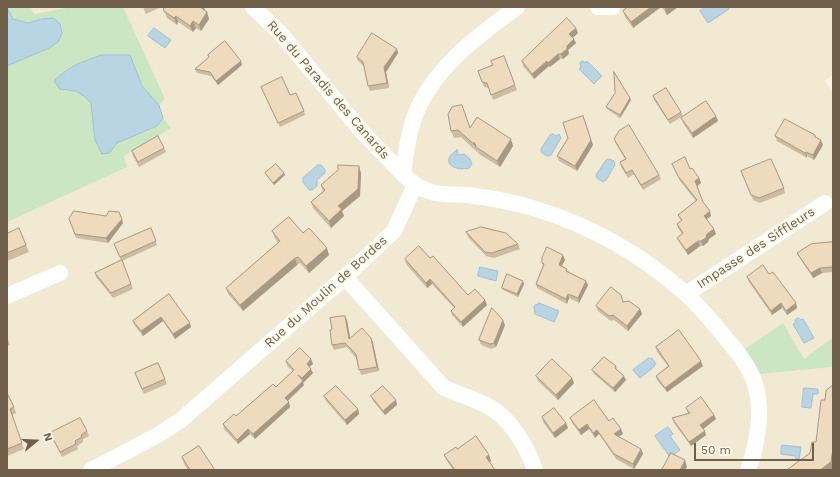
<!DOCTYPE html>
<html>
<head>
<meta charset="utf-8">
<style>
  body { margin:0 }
  #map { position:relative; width:840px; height:477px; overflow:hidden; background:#faf6e3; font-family:"Work Sans",sans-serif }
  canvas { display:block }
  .frame { position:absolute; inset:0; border:8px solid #705f4b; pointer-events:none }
  .north { position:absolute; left:16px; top:421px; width:40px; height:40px; -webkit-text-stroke:3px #fef9e9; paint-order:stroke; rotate:72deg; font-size:11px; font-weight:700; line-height:16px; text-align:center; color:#705f4b }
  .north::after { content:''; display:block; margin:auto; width:14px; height:18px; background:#705f4b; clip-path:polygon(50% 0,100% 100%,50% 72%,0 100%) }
  .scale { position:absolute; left:694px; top:443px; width:120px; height:18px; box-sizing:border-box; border:2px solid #705f4b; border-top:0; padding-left:5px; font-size:12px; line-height:14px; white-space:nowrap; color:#705f4b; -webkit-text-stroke:3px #fef9e9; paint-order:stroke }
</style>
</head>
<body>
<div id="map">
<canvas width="840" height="477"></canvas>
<div class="frame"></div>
<div class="north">N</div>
<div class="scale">50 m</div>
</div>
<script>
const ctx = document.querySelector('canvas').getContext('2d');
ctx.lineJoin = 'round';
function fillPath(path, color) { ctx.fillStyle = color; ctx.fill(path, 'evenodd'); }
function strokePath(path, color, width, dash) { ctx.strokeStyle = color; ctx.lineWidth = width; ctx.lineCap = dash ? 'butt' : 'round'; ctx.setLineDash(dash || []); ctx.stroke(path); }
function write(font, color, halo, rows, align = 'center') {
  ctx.font = font + ' "Work Sans",sans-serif'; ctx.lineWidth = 4; ctx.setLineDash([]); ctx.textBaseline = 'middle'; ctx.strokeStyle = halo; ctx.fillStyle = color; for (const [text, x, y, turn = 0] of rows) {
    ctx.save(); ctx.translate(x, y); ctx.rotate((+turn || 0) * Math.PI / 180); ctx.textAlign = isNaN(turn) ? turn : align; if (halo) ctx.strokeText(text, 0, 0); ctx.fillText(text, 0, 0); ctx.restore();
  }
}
const residential = new Path2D(`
  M7 7H833V74L825 81 833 92V337L804 359 761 374 833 367V470H7Z`);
const green = new Path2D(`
  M8 7H30L34 14 72 7H123L165 99 159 105 142 86 130 55H102L82 61 65 70 60 89 76 91 85 97 91 103 95 140 109 153 117 143 157 126 163 118 171 128 124 156 127 167 7 222V66L49 48 42 19 28 23 13 19Z
  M783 323 804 359 833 337V367L761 374 742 351Z`);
const water = new Path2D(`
  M7 7 13 19 28 23 42 19 54 18 60 24 62 33 58 42 49 48 7 66Z
  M706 7H728L729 9 708 23 700 11Z
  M154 28 171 40 165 48 148 36Z
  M102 55H130L142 86 159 105 163 118 157 126 117 143 109 153 102 154 95 140 91 103 85 97 76 91 60 89 54 81C70 65 81 62 102 55Z
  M583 61 586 63 587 61 602 76 594 84 579 69 581 68 580 63Z
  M553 134 556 136 559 134 561 138 551 155 547 156 542 153 541 149 550 135Z
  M457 150 458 153 456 155 464 154 470 159 472 164 469 168C455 172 438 162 457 150Z
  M609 159 614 161 615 165 606 180 603 182 597 178 596 175 606 160Z
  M318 165H321L325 170V173L317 180V186L312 190H309L303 182V178Z
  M480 267 498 271 496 281 478 276Z
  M539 303 559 311 554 322 535 314 534 306 536 304 538 305Z
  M798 318 801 320 803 319 814 338 804 343 793 324H795V320Z
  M649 358 650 359 652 358 656 364 654 365 655 366 640 378 633 370Z
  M804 388 818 389V394H813L811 408 802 407Z
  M668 427 673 434 670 436 680 450 670 457 655 436Z
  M782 445 801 447 799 459H796L795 456 781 454Z`);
const minor = new Path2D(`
  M253 7 282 35 363 133 403 174
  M598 7H612
  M415 185C421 187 428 192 435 193 446 195 457 194 468 195 491 198 514 202 536 209 591 226 642 255 685 293 699 306 712 321 724 336 735 349 748 364 754 381 764 410 758 442 748 470
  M345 277 443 387C457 394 472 398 486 405 509 416 527 446 535 470
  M686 294 825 203
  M7 296 60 273
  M91 470 158 435 181 420 345 277 394 231 415 185 403 174C406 151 409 127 419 106 440 62 480 35 517 7`);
const wall = new Path2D(`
  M143 7H161L146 14Z
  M628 7H661L633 28 625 17 623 11Z
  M662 7H678L667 15Z
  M205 10 204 11 207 12 209 19 201 31 196 28 193 32 178 22 177 25 167 18 164 11Z
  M576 28 578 33 573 38 574 39 576 43 568 50 569 54 563 59H560L550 67 549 66 534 79 523 66 522 61Z
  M398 53 386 72 389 88 370 91 368 86 364 66 358 61 357 57Z
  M208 55 242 65 218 85 211 76 197 73 195 69 209 57Z
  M504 56 517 90 493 100 489 88 484 87 478 71 492 65 491 61Z
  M261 87 290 95 304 111 305 115 280 127Z
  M653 96 681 112 683 116 670 124 654 100Z
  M631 100 620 118 607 109 606 107Z
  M681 118 718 121 693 138 683 123Z
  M470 128 513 146 500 167 479 154 477 149 478 153 461 137 454 138 451 131Z
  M815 135 816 137 823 145 814 160 807 156V158L777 141 775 136Z
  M614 139 659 175 661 179 643 190 634 174 628 178 621 167 620 162 625 159 616 144Z
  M593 145 577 171 559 161 557 156Z
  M164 148 166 152 139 167 133 156 132 151Z
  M672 164 690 169 699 178 701 183 697 186 703 202 711 216 707 219 716 234 709 239 708 242 703 246H700L688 255 679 242 677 238 682 234 678 228 677 224 681 221 678 215 696 201 680 181Z
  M741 171 784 188 785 193 760 203 753 200Z
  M265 173H284L285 175 274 185 266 175Z
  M361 173 360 196 342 211 344 216 331 228 313 208 311 202 323 192 321 185Z
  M69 219 123 223 108 243 76 238Z
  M151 228 157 245 122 261 133 289 113 298 96 277 95 273 121 260 116 248Z
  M272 231 303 233 329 255 309 273 300 263 297 265 243 311 228 294 226 288 278 243 275 238Z
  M466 232 518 244 520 249 494 258 486 256 468 237Z
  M7 234 26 245 29 252 7 261Z
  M833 242V272L822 273 813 278 799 257 797 253Z
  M563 255 565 260 562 266 569 272 588 285 579 303 569 298 567 304 537 288 536 284 543 266 542 263Z
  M430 258 468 295 485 300 487 305 463 327 452 315 451 311 454 308 432 284 427 288 406 264 405 259Z
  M769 274 796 303 797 308 787 315 782 308 772 315 749 282 747 277Z
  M524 284 518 297 503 290 502 288Z
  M169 294 191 327 175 339 163 321 143 336 135 326 133 321Z
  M624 302 640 309 642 314 628 331 614 320 611 321 598 311 596 306Z
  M347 320 350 338H371L373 343 379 371 361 375 356 358 347 347 334 350 332 345V329Z
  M505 325 496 347 491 349 481 345 479 340Z
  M7 336 10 345 7 346Z
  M656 347 703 366 667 392 657 380 656 376 668 366 657 352Z
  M286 361 313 364 309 367 313 373 303 383 304 385 288 401 290 407 255 439 250 434 238 444 224 429 223 424 236 416 276 387 293 371 287 366Z
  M158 363 167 384 144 394 135 373Z
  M616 366 617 370 626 380 615 392 594 374 592 370Z
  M536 376 572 378 574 383 558 400 538 381Z
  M7 393 14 407 16 413 12 415 24 449 7 456Z
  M324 396 358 409 359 414 347 425 326 401Z
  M371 396 396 400 397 405 385 415 373 401Z
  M686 408 714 415 716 419 703 429 706 435 691 446 674 423 672 418 688 413Z
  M542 417 566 423 568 428 555 438 543 422Z
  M570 418 609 421 623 434 618 437 641 449 643 454 634 469 616 459 599 434 595 438 589 429 581 435 572 423Z
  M87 431 89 436 83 439V442L77 446 78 449 62 457 50 433Z
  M457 449 489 455 491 461 490 463 495 470H453L447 461 444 455Z
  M182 457 215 470H188L184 464Z`);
const shadedWall = new Path2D(`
  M200 7H204L205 10 202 14Z
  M651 7H661L633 28 631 22Z
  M667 7H678L667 15 665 8Z
  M207 12 209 19 201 31 199 25Z
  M176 16 178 22 177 25 174 18Z
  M193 21 196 28 193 32 190 26Z
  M576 28 578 33 571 39 569 34Z
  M574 39 576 43 568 50 569 54 563 59 561 54 567 46Z
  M397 49 398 53 386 72 389 88 387 83 384 67Z
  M558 54 560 59 550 67 548 63Z
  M241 61 242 65 218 85 216 81Z
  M547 61 549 66 534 79 532 74Z
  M630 98 631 100 620 118V115Z
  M583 116 593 145 577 171 575 166Z
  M716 116 718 121 693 138 692 133Z
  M511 139 513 146 500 167 497 161Z
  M821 140 823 145 814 160 813 155Z
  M806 152 807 156V158L805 153Z
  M359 166 361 173 360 196 342 211 344 216 331 228 329 221 338 206Z
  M284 173 285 175 274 185 273 183Z
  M699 178 701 183 697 186 695 181Z
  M710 211 711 216 705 220 704 216Z
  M122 219 123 223 108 243 106 238Z
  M714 229 716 234 709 239 708 242 703 246 701 241 707 234Z
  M698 241 700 246 688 255 686 250Z
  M327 248 329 255 309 273 306 266Z
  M563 255 565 260 560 269 559 265Z
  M295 258 297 265 243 311 240 305Z
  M820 268 822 273 813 278 811 273Z
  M430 279 432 284 427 288 426 283Z
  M523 281 524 284 518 297 517 294Z
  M586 281 588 285 579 303 578 298Z
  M568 294 569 298 567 304 566 299Z
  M485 300 487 305 463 327 461 322Z
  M781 303 782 308 772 315 771 311Z
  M796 303 797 308 787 315 786 311Z
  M640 309 642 314 628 331 627 326Z
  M345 316 347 320 351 343 349 339Z
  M161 317 163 321 143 336 141 331Z
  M503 320 505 325 496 347 494 343Z
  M190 323 191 327 175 339 173 334Z
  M371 338 373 343 379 371 377 367Z
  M311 359 313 364 308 368 307 364Z
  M701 361 703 366 667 392 665 388Z
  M311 369 313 373 303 383 304 385 286 402 285 398 303 381 302 378Z
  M624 376 626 380 615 392 613 388Z
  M572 378 574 383 558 400 556 395Z
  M396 400 397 405 385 415 383 411Z
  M289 402 290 407 255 439 253 434Z
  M358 409 359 414 347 425 345 420Z
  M714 415 716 419 702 430 700 425Z
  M566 423 568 428 555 438 553 433Z
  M587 424 589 429 581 435 579 430Z
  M248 429 250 434 238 444 237 440Z
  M621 429 623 434 615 439 614 434Z
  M597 430 599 434 595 438 593 433Z
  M705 431 706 435 691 446 689 442Z
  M833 448V468L831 470H820Z
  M641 449 643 454 634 469 633 464Z
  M489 455 491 461 488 464 486 457Z
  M685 460 687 467 685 470H680Z`);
const building = new Path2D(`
  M164 7H200L207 12 199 25 193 21 190 26 176 16 174 18 164 11Z
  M628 7H651L631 22 623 11Z
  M567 18 576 28 569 34 574 39 567 46V49L561 54H558L548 63 547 61 532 74 522 61Z
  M372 33 397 49 384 67 387 83 368 86 363 62 357 57Z
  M225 41 241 61 216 81 210 72 195 69 209 57 208 55Z
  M504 56 515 85 491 95 487 83 482 82 478 71 493 65 491 61Z
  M614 72 630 98 620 115 606 107 615 93Z
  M282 77 290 95 296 93 304 111 278 123 261 87Z
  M666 88 681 112 668 120 653 96Z
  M706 101 716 116 692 133 681 118Z
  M462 105 470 128 477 117 511 139 497 161 476 147 474 142 476 146 458 130 451 131 448 114 452 107Z
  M583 116 591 140 575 166 557 156 568 138 563 123Z
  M785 119 815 135V137L821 140 813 155 806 152 805 153 775 136Z
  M629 125 659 175 641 185 632 170 626 173 620 162 626 159 614 139 619 131Z
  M158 136 164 148 138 162 132 151Z
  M685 157 690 169 692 168 699 178 695 181 703 202 710 211 704 216 714 229 707 234 706 238 701 241H698L686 250 677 238 683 233 677 224 682 220 678 215 697 200 678 176 672 164Z
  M771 159 784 188 759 198 751 195 741 171Z
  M276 164 284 173 273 183 265 173Z
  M338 165 359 166 358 189 338 206 342 209 329 221 311 202 325 190 321 185 338 170Z
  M74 211 106 216 109 211 119 212 122 219 106 238 75 234 69 219Z
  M289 217 303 233 309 228 327 248 306 266 298 257 295 258 240 305 226 288 280 241 272 231Z
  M481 227 506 233 518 244 492 253 485 252 466 232Z
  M19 228 26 245 7 253V234Z
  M151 228 156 241 120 257 114 244Z
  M833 242V267L820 268 811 273 797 253 811 244Z
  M419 246 430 258 433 256 468 295 475 289 485 300 461 322 451 311 455 307 430 279 426 283 405 259Z
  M547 247 563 255 559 265 567 269 566 271 586 281 578 298 568 294 566 299 536 284 544 264 542 263V258Z
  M122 260 131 284 111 293 95 273Z
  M763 265 769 274 773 272 796 303 786 311 781 303 771 311 747 277Z
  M507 274 523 281 517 294 502 288Z
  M611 287 621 295 623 302 629 301 640 309 627 326 613 315 609 316 596 306Z
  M169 294 190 323 173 334 161 317 141 331 133 321Z
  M492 308 503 320 494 343 490 344 479 340Z
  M345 316 349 339 362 328 371 338 377 367 359 370 356 354 345 343 332 345 330 330 332 329 330 318Z
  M679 330 701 361 665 388 656 376 669 366 656 347Z
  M300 348 311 359 307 364 311 369 302 378 298 375 303 381 285 398 289 402 253 434 248 429 237 440 223 424 234 414 236 416 273 384 276 387 294 370 286 361Z
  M604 357 616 366 615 368 624 376 613 388 592 370Z
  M552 359 572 378 556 395 536 376Z
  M158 363 165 379 142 389 135 373Z
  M833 385V448L831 462 820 470H789L788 469 810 453 812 442H816L821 400H825L826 391Z
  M336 386 358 409 345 420 324 396Z
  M383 386 396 400 383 411 371 396Z
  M7 393 14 407 10 409 22 443 7 449Z
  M701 397 714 415 700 425 705 431 689 442 672 418 690 413 686 408Z
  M594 400 609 421 613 418 621 429 614 434 641 449 633 464 614 454 597 430 593 433 587 424 579 430 570 418Z
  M554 408 566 423 553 433 542 417Z
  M80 418 87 431 81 435 82 437 75 441 76 444 60 452 50 433Z
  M476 436 489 455 486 457 495 470H454H455L444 455 456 447 457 449Z
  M199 446 215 470H190L182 457Z
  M671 453 685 460 680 470H662Z`);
const streetNames = [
  ["Rue du Paradis des Canards",328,90,49],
  ["Impasse des Siffleurs",756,248,-33],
  ["Rue du Moulin de Bordes",326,292,-42]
];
fillPath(residential, '#f1e9d2');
fillPath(green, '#cae6c3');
fillPath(water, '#b9d4e2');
strokePath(water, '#a0c1d3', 1);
strokePath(minor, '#fff', 16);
fillPath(wall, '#cdbba2');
fillPath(shadedWall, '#a79984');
fillPath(building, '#eedabc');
strokePath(building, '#a79984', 1);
write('13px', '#705f4b', '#fef9e9', streetNames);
</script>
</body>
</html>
